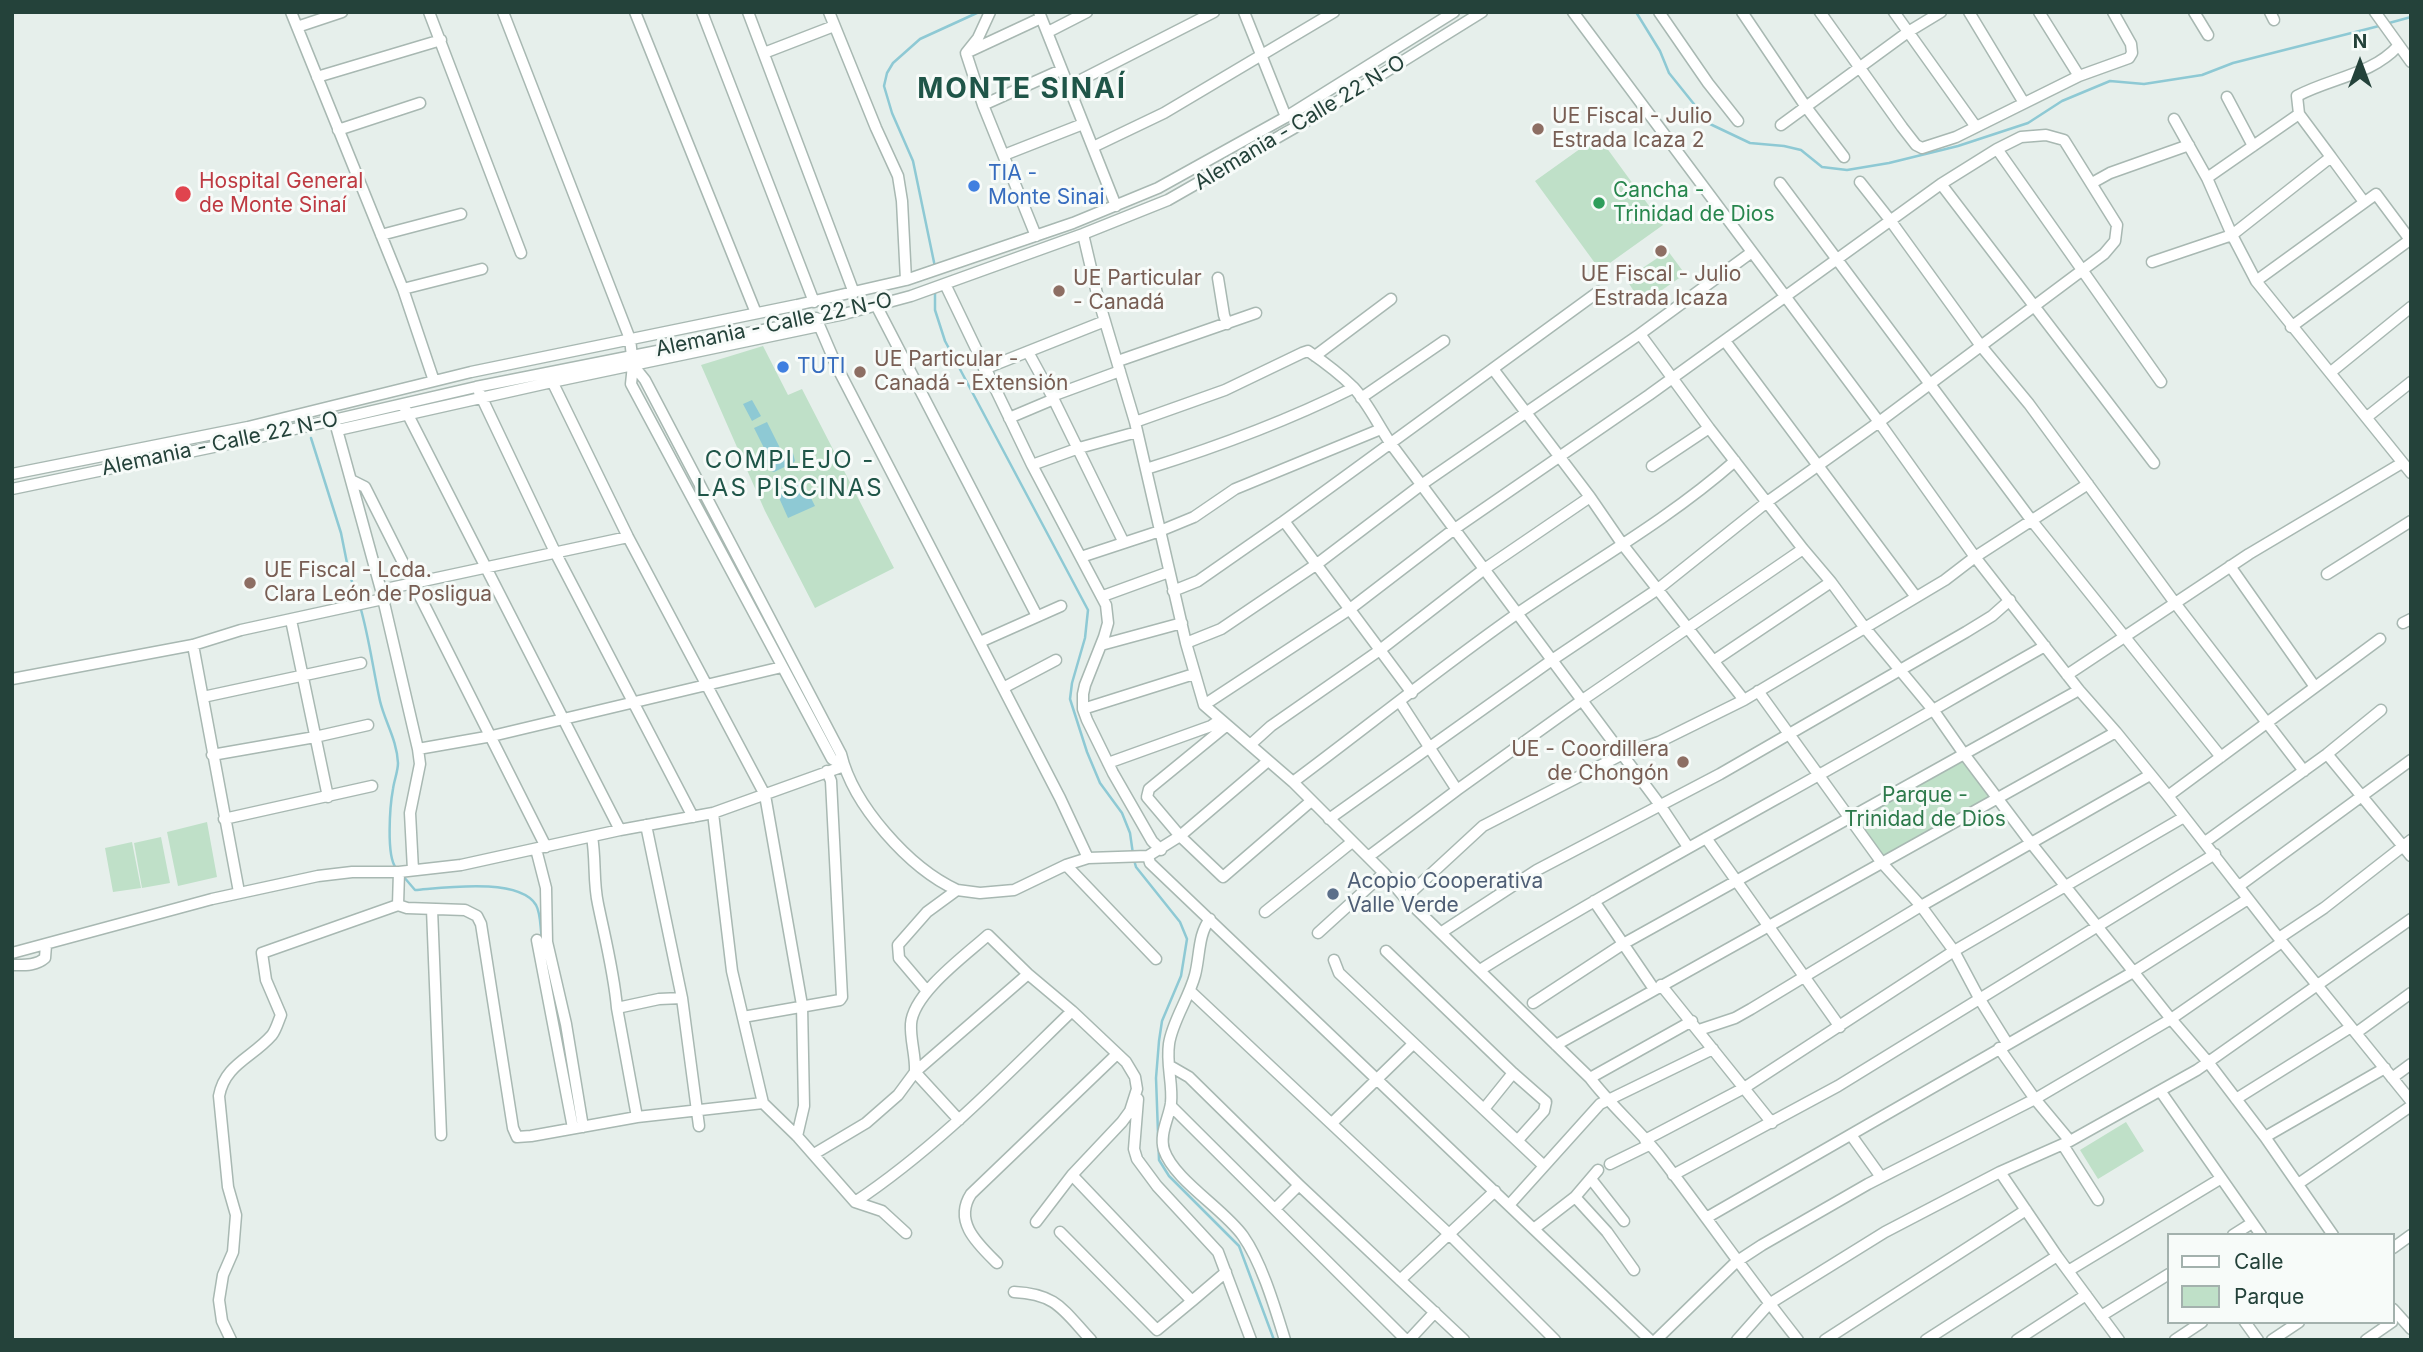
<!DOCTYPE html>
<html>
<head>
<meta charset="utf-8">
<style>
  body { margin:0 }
  #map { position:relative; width:2423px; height:1352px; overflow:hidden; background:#e6efeb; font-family:Inter,sans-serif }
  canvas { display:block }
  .frame { position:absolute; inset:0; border:14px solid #24423a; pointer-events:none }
  .legend { position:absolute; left:2167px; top:1233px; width:228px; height:91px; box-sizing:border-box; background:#f7fbf9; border:2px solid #a3b1ad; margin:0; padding:9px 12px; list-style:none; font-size:21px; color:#24423a }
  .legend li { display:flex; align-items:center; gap:14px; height:35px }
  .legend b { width:35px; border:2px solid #a3b1ad }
  .north { position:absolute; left:2325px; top:28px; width:70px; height:70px; -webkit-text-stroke:5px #f7fbf9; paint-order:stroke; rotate:0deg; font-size:19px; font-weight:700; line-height:28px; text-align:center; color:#24423a }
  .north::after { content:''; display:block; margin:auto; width:24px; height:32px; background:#24423a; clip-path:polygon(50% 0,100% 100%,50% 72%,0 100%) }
</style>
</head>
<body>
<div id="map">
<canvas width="2423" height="1352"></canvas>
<div class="frame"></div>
<ul class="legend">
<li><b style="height:9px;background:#fff"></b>Calle</li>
<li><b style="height:19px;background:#bfe0c8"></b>Parque</li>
</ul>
<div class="north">N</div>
</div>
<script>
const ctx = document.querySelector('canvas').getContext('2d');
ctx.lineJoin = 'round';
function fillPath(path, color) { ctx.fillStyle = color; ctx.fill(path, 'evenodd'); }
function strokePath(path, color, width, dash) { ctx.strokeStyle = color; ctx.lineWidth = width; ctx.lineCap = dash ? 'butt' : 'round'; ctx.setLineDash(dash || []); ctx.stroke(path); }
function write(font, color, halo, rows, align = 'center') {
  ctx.font = font + ' Inter,sans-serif'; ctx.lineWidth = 6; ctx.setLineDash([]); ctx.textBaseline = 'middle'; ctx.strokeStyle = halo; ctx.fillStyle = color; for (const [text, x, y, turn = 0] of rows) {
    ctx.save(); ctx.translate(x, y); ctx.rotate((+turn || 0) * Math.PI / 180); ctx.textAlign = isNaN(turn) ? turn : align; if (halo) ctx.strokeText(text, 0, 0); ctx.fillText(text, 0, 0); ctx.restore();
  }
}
const green = new Path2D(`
  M1598 136 1663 225 1600 270 1535 181Z
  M1668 251 1685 274 1642 304 1626 279Z
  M763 346 788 395 802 389 894 568 815 608 765 511 701 365Z
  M1963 759 1992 798 1883 859 1856 820Z
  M207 822 217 877 178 886 167 832Z
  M161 837 170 883 142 888 134 843Z
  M132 842 141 888 113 892 105 848Z
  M2126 1122 2144 1151 2098 1179 2080 1150Z`);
const water = new Path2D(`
  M752 400 761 416 752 421 743 404Z
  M767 422 780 448 767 454 754 428Z
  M787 451 793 453 795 461 793 463 774 472 769 470 767 460Z
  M802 480 815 506 788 518 776 491Z`);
const stream = new Path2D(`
  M1636 12 1660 51 1669 73 1710 124 1750 143 1784 146 1801 150 1822 167 1847 170 1889 163 1958 146 2028 123 2062 101 2110 81 2144 84 2202 75 2233 63 2379 26
  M2389 23 2411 17
  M935 267 913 161 892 113 884 86 887 73 893 63 920 39 979 12
  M935 291V310L945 341 1088 610 1085 638 1072 683 1070 699 1087 752 1100 783 1122 813 1130 833 1133 854
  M311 438 341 533 349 573 358 599
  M360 606C369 637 373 669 380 701 385 722 397 740 398 763 398 771 394 781 393 789 390 805 386 856 396 868
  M1134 860 1136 867 1180 922 1187 939 1181 976 1162 1021 1159 1041 1156 1078 1159 1160 1169 1176 1239 1246 1274 1340
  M403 876 415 890C443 888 519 877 536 905 541 914 540 928 542 938`);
const minor = new Path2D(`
  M291 12 403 289 434 381
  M429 12 521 253
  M503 12 630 339 633 365 631 384 832 759 844 766
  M635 12 756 313
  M702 12 814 302
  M748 12 854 293
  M829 12 876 128 898 176 902 201 906 280
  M990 12 978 38 966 53 983 105 1036 236
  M1039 12 1116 206
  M1244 12 1286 117
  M1573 12 1879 422 1975 557 2079 690 2116 732 2168 796 2274 932 2411 1101
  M1659 12 1708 83 1738 121
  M1742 12 1806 107 1844 157
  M1820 12 1902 127 1916 145 1922 148 1956 137 2079 76 2039 12
  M1894 12 1976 127
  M1969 12 2024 103
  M2194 12 2208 35
  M2270 12 2274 20
  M2375 12 2411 62
  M297 27 342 12
  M1048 32 1087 12
  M968 52 1041 18
  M764 53 834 26
  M2079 76 2129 58 2132 53 2131 44 2113 12
  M317 77 441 40
  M1067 87 1214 12
  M2227 97 2253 146
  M983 105 1061 70
  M2174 119 2207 178 2232 235 2256 281 2411 473
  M1781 125 1908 32 1941 12
  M338 130 420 103
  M1093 147 1164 113 1334 12
  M1997 149 2161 382
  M1004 155 1083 124
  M2331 157 2364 202
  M2207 178 2299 114 2297 96C2330 78 2372 75 2398 46
  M1860 182 1890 220 1981 346 2029 404 2175 603 2304 771
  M1780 183 2032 521 2221 757
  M2092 183 2110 173 2189 145
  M1941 184 2154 463
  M1083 234 1098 298 1135 422 1186 643 1204 705 1293 782 1384 873 1405 898 1590 1078C1612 1107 1640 1130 1662 1159 1708 1219 1751 1281 1798 1340
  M381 235 461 214
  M2152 262 2232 235 2331 157 2299 114
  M1218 278 1224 315 1227 324
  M2256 281 2376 194 2411 241
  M945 284 1032 465 1106 605 1108 623 1104 637 1085 685 1083 694V709L1087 720 1113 773 1152 841 1161 850
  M403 289 482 269
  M877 307 1037 616
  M816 318 837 367 1060 798 1088 858
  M2291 327 2411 239
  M1640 334 1709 428 1803 549 1831 582 1865 628 1934 711 1964 754 2031 843 2171 1019 2208 1062 2265 1137 2333 1235
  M1725 341 1916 597
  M1028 352 1052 396
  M1315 356 1391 299
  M1118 361 1256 313
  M633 365 645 380 841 754C853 805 909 868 957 890
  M984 369 1105 321
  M1493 369 1590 497 1623 545 1744 700
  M1120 371 1052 396 1123 541
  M2331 372 2411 307
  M548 373 628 537 765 795 802 1005 804 1106 797 1136
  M479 392 555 552 693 817
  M1361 398 1444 341
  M405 409 620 830
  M2367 417 2411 382
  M1009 418 1054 399
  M1135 422 1225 390 1302 353 1308 351C1324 362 1340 374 1353 387 1368 403 1378 425 1391 444L1660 805 1688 847
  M336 426 381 590 418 749 420 764 410 813 413 870
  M338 430 552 382 819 326
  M1032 465 1079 448 1137 432
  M1652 466 1709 428
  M1146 469C1217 447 1287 421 1353 388
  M12 474 248 427 471 372 797 305 906 280 1073 223 1158 188 1286 117 1454 12
  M353 481 365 487 546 847
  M12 489 247 440 476 387 844 314 911 296 1083 234 1168 200 1308 120 1482 12
  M1284 521 1412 693
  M1081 557 1160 531 1194 517 1235 489 1381 429
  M2230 566 2315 687
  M2327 574 2411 521
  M381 590 628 537
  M1173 591 1198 581 1284 521 1598 292
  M1103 596 1169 572
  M291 620 328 797
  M2403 623 2411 619
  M980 642 1061 606
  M1186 643 1221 629 1317 564 1421 485 1640 334 1752 252
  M193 645 239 892
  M1101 645 1182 623
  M1715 660 1831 582
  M2067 675 2249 554 2402 463
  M12 679 193 645 241 630 383 599
  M1003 688 1056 660
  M1758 691 1882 863 1921 906 1954 951 1979 998 2007 1043
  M203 697 361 663
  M1400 702 1457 790
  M1204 705 1350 609 1453 530 1649 395 1941 184 1997 149 2021 137 2046 135 2064 140 2117 225 2115 241 2104 254 1879 422 1767 502 1658 589 1552 660 1329 819
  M1083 709 1194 674
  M1226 726 1149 789 1147 797 1180 836 1223 877 1310 802
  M1250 745 1271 726 1380 650 1483 570 1590 497
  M418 749 492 736 782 667
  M2327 754 2411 856
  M212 755 315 737 368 725
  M1108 763 1211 726 1220 720
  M1293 782C1368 726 1441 667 1518 613 1591 563 1668 520 1735 461
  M2168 796 2380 639
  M713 813 732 971 763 1103 797 1136 855 1202 882 1211 906 1233
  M224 819 372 786
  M646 825 682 998 699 1126
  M592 837C596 859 593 882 598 904 605 938 614 973 617 1008
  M1706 838 1840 1027
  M2205 842 2327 754 2381 710
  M536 849 546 888 547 942 566 1024 583 1127
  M1148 856 1150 863 1650 1340
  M1368 857 1457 790 1581 701 1803 549
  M1066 865 1156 959
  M399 872 398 905 407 908 465 910 477 916 481 924 513 1128 517 1137 531 1136 637 1117 763 1103
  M2239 886 2411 760
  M1405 898 1483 826 1621 755 1659 742 1744 700 1945 580 1975 557 2088 484
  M1594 901 1654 989
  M432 909 441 1135
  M1265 912 1352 842
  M1210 919C1198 934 1200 956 1195 975 1189 998 1172 1022 1169 1044 1166 1064 1173 1084 1171 1103 1169 1118 1159 1134 1164 1150 1174 1180 1224 1209 1243 1236 1262 1263 1275 1308 1285 1340
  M1442 932 1537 870 1720 774 1966 632 1992 616 2010 600
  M1318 933 1384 873
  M2279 938 2324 908 2411 840
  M537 940 573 1128
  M1386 951 1513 1073 1546 1102 1544 1111 1518 1140
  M12 953 212 899 318 876 352 872H399L461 865 620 830 713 813 844 766
  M1334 960 1339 973 1544 1166
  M12 965C24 965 36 966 45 958L46 945
  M1480 970C1577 909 1676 855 1776 799 1866 749 1955 697 2045 646
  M1661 985 1772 1123
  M927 991 899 958 898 945 927 912 957 890 980 893 1014 890 1066 865 1088 858 1148 856 1180 836 1268 761
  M1190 991 1449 1234 1555 1340
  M1533 1003 1623 944 2079 690
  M743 1017 840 1000 842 997 831 781 827 771
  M1699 1030 1735 1018 1751 1009 1921 906 2150 775
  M2356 1033 2411 993
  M1556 1045 2116 732
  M1999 1048 2035 1099 2070 1141
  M1170 1066 1189 1077 1299 1185 1464 1340
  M1590 1078 1692 1021
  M2392 1078 2411 1064
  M2161 1092 2261 1235
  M1138 1099 1134 1149 1137 1159 1157 1186 1218 1252 1251 1340
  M2236 1099 2351 1027
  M1171 1106 1406 1340
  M1484 1109 1513 1073
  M637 1117 617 1008 659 999 682 998
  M959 1120 915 1072C916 1056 910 1040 911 1024 913 993 966 955 988 935L1028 974 1072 1011 1126 1062 1135 1077 1137 1089 1130 1111 1122 1122 1072 1175 1036 1222
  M1332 1123 1413 1044
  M1851 1135 1881 1177
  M2265 1137 2385 1068
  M1645 1140 1744 1088 1954 951 2184 817
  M2063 1145 2098 1200
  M814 1154 866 1123 898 1095 915 1072 1028 974
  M1610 1164 1649 1145
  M2000 1172 2057 1256 2119 1340
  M1673 1175 1838 1086 2215 854
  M1591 1179 1624 1221
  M2298 1184 2411 1106
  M1575 1197 1607 1232 1634 1270
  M855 1202C936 1148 1003 1078 1072 1011
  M1510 1204 1600 1104 1713 1049
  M1275 1209 1299 1185
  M1706 1218 2135 971 2248 899
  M1535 1228 1575 1197 1598 1170
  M1060 1232 1157 1330 1192 1301 1072 1175
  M2233 1235 2252 1223
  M2393 1248 2411 1235
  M997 1263C978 1244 953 1222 971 1194L1117 1054
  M2068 1271 2220 1179
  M1400 1280 1495 1191
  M1014 1292C1057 1294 1063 1310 1091 1340
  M1192 1301 1226 1272
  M2393 1309 2411 1329
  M2101 1316 2169 1274
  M2245 1322 2258 1340
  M231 1340 222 1321 219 1300 223 1275 233 1252 236 1215 228 1187 219 1096C225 1064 252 1058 272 1035 276 1030 278 1022 281 1015L266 980 262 953 398 905
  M1409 1340 1435 1312
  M1656 1340 1736 1262 1762 1245 1868 1184 2035 1099 2171 1019 2282 942
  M1737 1340 1769 1304 1885 1232 2000 1172 2070 1141 2197 1070 2411 919
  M1825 1340 2026 1210
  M1926 1340 2057 1256
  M2017 1340 2086 1295
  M2175 1340 2202 1322
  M2272 1340 2299 1322
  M2366 1340 2392 1322`);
const markers = [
  [1538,129,7,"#8d6e63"],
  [974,186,7,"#3f7fe0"],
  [183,194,9,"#e0444e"],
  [1599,203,7,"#2e9e5b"],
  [1661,251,7,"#8d6e63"],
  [1059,291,7,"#8d6e63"],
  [783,367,7,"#3f7fe0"],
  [860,372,7,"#8d6e63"],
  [250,583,7,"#8d6e63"],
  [1683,762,7,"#8d6e63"],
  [1333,894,7,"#5c6f8a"]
];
const educationNames = [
  ["UE Fiscal - Julio",1552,117],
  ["Estrada Icaza 2",1552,141],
  ["UE Fiscal - Julio",1661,275,"center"],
  ["Estrada Icaza",1661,299,"center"],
  ["UE Particular",1073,279],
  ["- Canadá",1073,303],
  ["UE Particular -",874,360],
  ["Canadá - Extensión",874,384],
  ["UE Fiscal - Lcda.",264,571],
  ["Clara León de Posligua",264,595],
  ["UE - Coordillera",1669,750,"right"],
  ["de Chongón",1669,774,"right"]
];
const streetNames = [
  ["Alemania - Calle 22 N-O",1300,123,-31],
  ["Alemania - Calle 22 N-O",774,325,-12],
  ["Alemania - Calle 22 N-O",220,444,-12]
];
const shopNames = [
  ["TIA -",988,174],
  ["Monte Sinai",988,198],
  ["TUTI",797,367]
];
const healthNames = [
  ["Hospital General",199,182],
  ["de Monte Sinaí",199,206]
];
const leisureNames = [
  ["Cancha -",1613,191],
  ["Trinidad de Dios",1613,215]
];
const parkNames = [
  ["Parque -",1925,796],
  ["Trinidad de Dios",1925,820]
];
const serviceNames = [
  ["Acopio Cooperativa",1347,882],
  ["Valle Verde",1347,906]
];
const quarterNames = [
  ["COMPLEJO -",790,461],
  ["LAS PISCINAS",790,489]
];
const districtNames = [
  ["MONTE SINAÍ",1022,90]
];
fillPath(green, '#bfe0c8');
fillPath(water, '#8ec9d4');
strokePath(stream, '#8ec9d4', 2.5);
strokePath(minor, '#a8b8b2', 13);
strokePath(minor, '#fff', 10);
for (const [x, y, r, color] of markers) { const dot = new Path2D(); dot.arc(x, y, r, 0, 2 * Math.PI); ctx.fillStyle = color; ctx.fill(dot); strokePath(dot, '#f7fbf9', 2.5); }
write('21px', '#785e54', '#f7fbf9', educationNames, 'left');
write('21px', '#24423a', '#f7fbf9', streetNames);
write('21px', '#366cbe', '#f7fbf9', shopNames, 'left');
write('21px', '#be3a42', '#f7fbf9', healthNames, 'left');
write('21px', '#27864d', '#f7fbf9', leisureNames, 'left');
write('21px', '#2d7a4b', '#f7fbf9', parkNames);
write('21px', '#4e5e75', '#f7fbf9', serviceNames, 'left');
ctx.letterSpacing = '2px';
write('24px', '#1f5548', '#f7fbf9', quarterNames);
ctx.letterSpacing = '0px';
ctx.letterSpacing = '2px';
write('bold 28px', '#1f5548', '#f7fbf9', districtNames);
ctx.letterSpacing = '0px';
</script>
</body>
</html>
